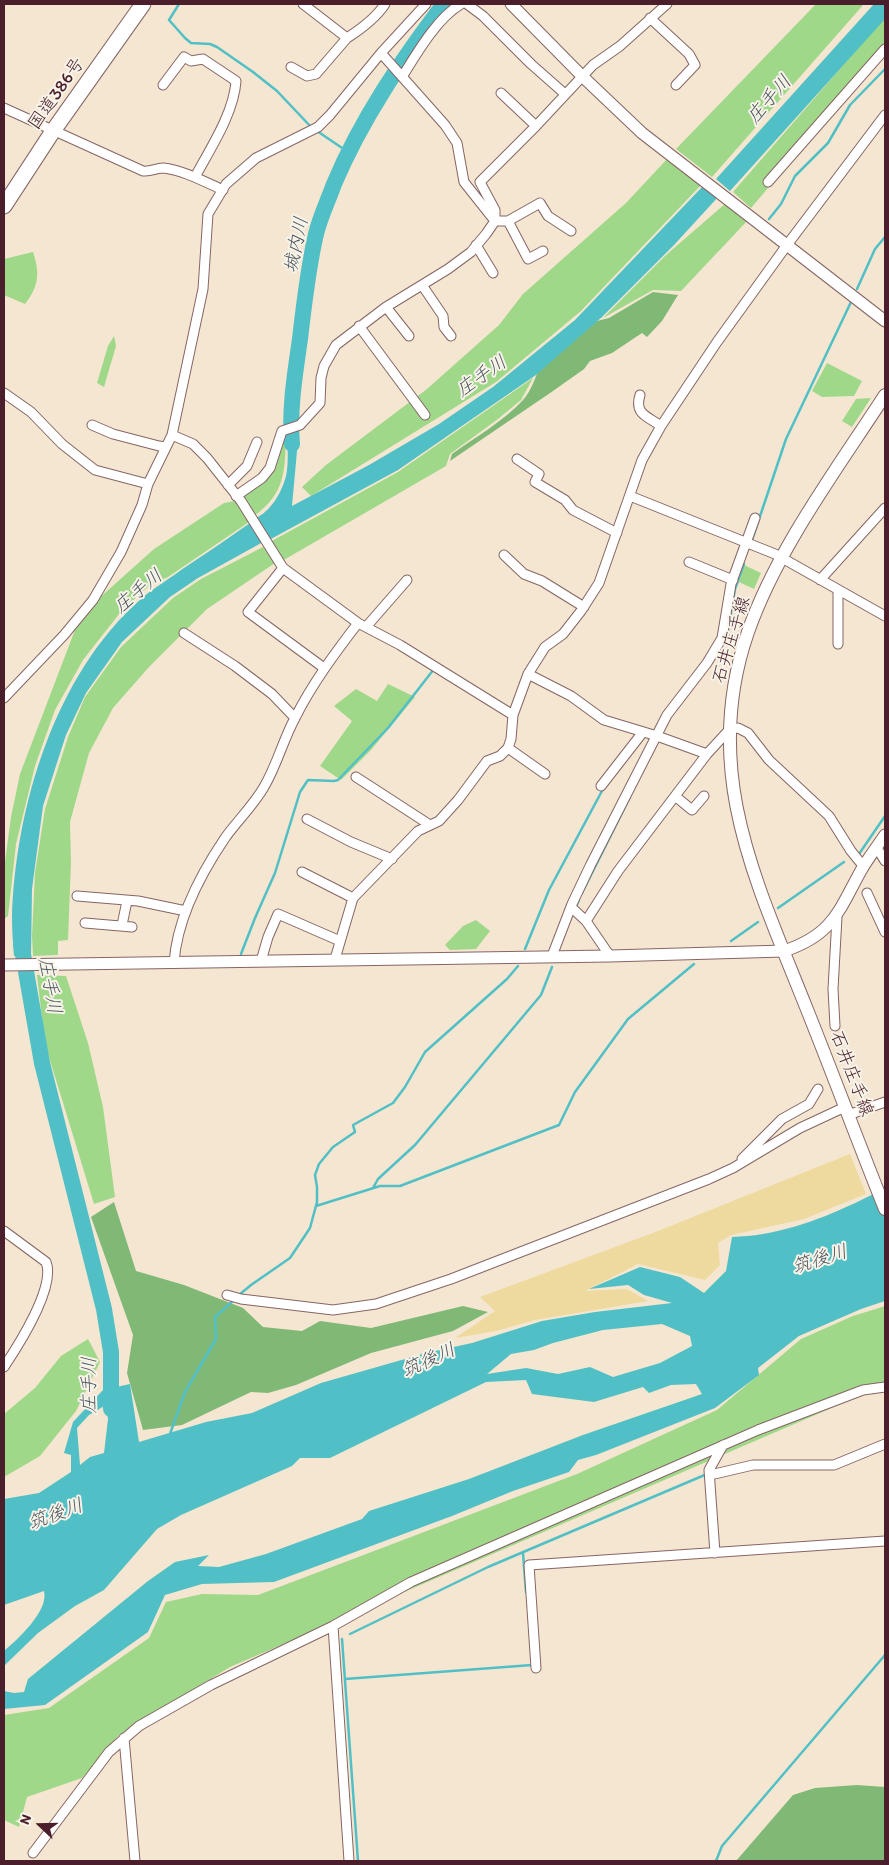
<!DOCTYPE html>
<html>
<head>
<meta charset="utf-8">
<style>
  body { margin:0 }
  #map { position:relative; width:889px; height:1865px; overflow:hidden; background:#f4e6d0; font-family:Itim,sans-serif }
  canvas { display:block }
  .frame { position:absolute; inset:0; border:5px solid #4a1f2b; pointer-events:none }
  .north { position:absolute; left:15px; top:1800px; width:50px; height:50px; -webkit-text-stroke:4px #f7f3e8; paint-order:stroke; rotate:291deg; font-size:14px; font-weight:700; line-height:20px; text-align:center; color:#4a1f2b }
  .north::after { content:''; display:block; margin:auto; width:18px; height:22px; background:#4a1f2b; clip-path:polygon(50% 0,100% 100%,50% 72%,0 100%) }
</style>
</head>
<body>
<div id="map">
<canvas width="889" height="1865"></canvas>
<div class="frame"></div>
<div class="north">N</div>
</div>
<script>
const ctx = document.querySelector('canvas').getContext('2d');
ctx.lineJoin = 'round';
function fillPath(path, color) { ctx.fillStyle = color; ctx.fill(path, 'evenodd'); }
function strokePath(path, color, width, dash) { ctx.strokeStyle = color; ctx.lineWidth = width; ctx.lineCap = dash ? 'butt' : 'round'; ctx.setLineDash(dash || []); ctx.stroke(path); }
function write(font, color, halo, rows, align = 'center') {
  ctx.font = font + ' Itim,"Klee One",sans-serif'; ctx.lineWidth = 4; ctx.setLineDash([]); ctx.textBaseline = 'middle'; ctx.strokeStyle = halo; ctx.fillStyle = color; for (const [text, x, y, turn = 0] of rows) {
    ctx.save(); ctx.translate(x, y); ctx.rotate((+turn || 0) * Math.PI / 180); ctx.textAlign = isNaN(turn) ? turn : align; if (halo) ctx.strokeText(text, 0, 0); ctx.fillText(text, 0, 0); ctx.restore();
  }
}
const green = new Path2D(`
  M816 4H864L712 177 676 149Z
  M885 17V51L751 208 733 192Z
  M668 158 702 184 581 311 496 382 311 496 302 487 326 465 427 389 499 325 523 294 626 203Z
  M726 203 748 220 681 291 653 290 603 318 666 255Z
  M33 252C40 273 39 286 25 304L4 295V259Z
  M114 336 116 346 104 387 97 383 108 346Z
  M827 363 862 381 854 396 822 397 812 391Z
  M533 378 521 400 498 419 450 454 446 466 282 561 270 542 398 472Z
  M871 398 852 427 842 421 856 399Z
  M286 433C285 470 286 493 254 516L241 496 261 481Z
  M235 501 249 522 168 577 150 585 123 609 83 660 55 710 35 766 16 844 8 916 4 919V869L11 817 20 774 78 622 97 600 154 549 224 503Z
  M263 547 275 563 207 609 149 667 113 708 89 753 70 822 71 862 68 940 58 941V955L33 956 32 936 35 873 45 809 68 737 85 697 121 647 173 598 201 579Z
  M744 565 761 573 754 589 739 582Z
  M388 684 415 697 371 750 341 780 320 766 352 721 334 706 356 689 377 701Z
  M476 920 490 931 476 949 450 950 445 945 463 926Z
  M37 975 66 976 88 1043 103 1107 115 1197 94 1204 45 1044Z
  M885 1306V1385L230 1667 119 1735 82 1778 27 1797 19 1827 4 1820V1715L49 1708 149 1638 166 1602 202 1594 258 1595 577 1474 717 1410 801 1339 853 1316Z
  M88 1339 100 1362 76 1411 40 1456 4 1477V1414L35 1388 61 1356Z`);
const forest = new Path2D(`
  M653 292 678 295 662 321 647 337 642 333 612 353 590 361 584 369 553 391 450 461 452 454C474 438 504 421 523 400 531 391 536 377 540 365L593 322 609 318Z
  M114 1202 136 1271 184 1285 243 1308 263 1327 302 1331 320 1321 371 1328 463 1306 488 1312 453 1331 371 1353 296 1385 268 1393 251 1392 182 1425 143 1430 127 1373 133 1335 91 1217Z
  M857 1785 885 1787V1861H736L793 1795 815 1788Z`);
const sand = new Path2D(`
  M850 1154 866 1194 804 1219 731 1235 718 1243 720 1265 705 1280 638 1264 585 1291 627 1289 648 1301 535 1320 496 1331 455 1338 495 1311 480 1297 653 1233Z`);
const water = new Path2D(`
  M874 4H885V19L730 191 716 179Z
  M704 185 719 196 674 245 602 317 536 375 398 470 269 540 256 518C271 511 282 492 286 476 289 462 287 446 288 431L299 429 292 506 369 465 439 424 493 387 575 320Z
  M250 523 263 542 198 578 170 597 122 642 86 693 66 735 43 806 32 889 31 955 14 956C13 944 12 931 12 918 15 808 55 674 141 599 153 588 168 580 181 570 204 555 227 539 250 523Z
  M885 1188V1301L861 1309 799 1336 758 1368 759 1375 715 1408 596 1455 578 1460 569 1472 513 1491 452 1516 274 1582 202 1584 165 1595 148 1632 45 1705 4 1709V1691L14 1693 24 1692 28 1679 148 1581 175 1562 209 1555 198 1566 219 1567 266 1554 362 1519 369 1511 469 1479 583 1435 702 1394 696 1384 671 1385 649 1393 643 1387 594 1402 532 1394 526 1380 486 1382 330 1458H300L292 1466 181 1515 157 1529 104 1590 75 1606 38 1633 4 1666V1651C18 1639 49 1611 44 1591L4 1605V1499L39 1493 71 1472V1455L64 1453 73 1422 103 1390 130 1384 139 1442 206 1422 252 1413 321 1383 426 1353 472 1343 542 1321 595 1312 672 1303 644 1295 628 1285 589 1289 640 1267 680 1277 704 1293 726 1271 732 1237C742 1236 753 1236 763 1234 805 1227 847 1208 885 1188ZM662 1324 690 1336 692 1346 660 1363 613 1377 590 1367 558 1374 526 1368 487 1374 511 1354 534 1350 553 1343 603 1330ZM106 1405 108 1419 104 1453 90 1457 80 1465 77 1428 89 1415Z`);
const stream = new Path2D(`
  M179 4 169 20 185 38 191 43 210 44 217 47 253 72 277 91 312 128
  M317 131 348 152
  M769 219 781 204 795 176 828 143 850 105 885 69
  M857 289 875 249 885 237
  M752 540 786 439 851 302
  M728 631 735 589 744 564
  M859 854 885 816
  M582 893 630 797
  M778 908 844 862
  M570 920 579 900
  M731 941 758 922
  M525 949 549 890 603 789
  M241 954 255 918 275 873 300 792 308 780 334 781 338 780 388 728 434 669
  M373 1188 378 1179 415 1145 541 995 552 967
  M316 1206 380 1186H400L559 1125 575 1092 628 1019 694 964
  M239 1295 251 1285 290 1258 310 1228 317 1202V1187L315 1175 319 1164 333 1147 355 1132 353 1125 393 1103 405 1087 425 1052 507 979 518 966
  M170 1434 185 1392 216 1339 215 1317 235 1299
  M523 1553 526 1592
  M350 1634 488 1567 707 1474
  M342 1639 358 1861
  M345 1679 532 1665
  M716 1861 722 1846 885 1655`);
const river = new Path2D(`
  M292 444C289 409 295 374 300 339 304 304 308 268 316 234 320 217 328 201 334 184 362 118 401 61 444 4
  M21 934V943L42 1063 104 1309 111 1352V1409`);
const minor = new Path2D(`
  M303 4 347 38C361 29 376 18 385 4
  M467 4 483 16 531 64 565 94
  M650 18 689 54 695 65 676 85
  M381 53 445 125 457 143 464 182 495 221H508L540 203 548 216 571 231
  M291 67 307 76 316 74 347 38
  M402 77C417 53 437 18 461 4
  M163 85 184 57 191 61 203 59 236 81C234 113 210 149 195 177
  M4 108 143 171C151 172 156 168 163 168 183 170 205 182 223 190
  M536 126 593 65 620 46 667 4
  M768 182 885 49
  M508 221 528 259 543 251
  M476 245 493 273
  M422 285 443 316 444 327 451 336
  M386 307 409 336
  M359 326 425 415
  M4 393 31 412 62 444 95 470 148 484
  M640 395C634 414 647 416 661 426
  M92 425 113 434 159 446 166 447
  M172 435 193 444 207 458 241 501 283 568 358 623 400 645 513 715
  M517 459 539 474 535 482 565 500 573 510 617 533
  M228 485 247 466 257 442
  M236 496 262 478 270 468 282 431 300 425 320 403 321 378 324 366 336 345 386 307 448 269 471 252 486 234 495 221V210L480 182 536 126 501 93
  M630 496 775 554 885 616
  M504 555 524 574 542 581 584 607
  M689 562 733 580
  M283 568 248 612 324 668
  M820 580 885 508
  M838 590V644
  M366 627 407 580
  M184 633 235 666 272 694 295 718
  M744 645 722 638 731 584 755 518
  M528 674 571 696 604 720 657 736 707 754
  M4 698 64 635 93 600 121 552 142 505 148 484 172 435 203 289 208 214 226 184 256 158 318 127 330 115 381 53 426 4
  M508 748 545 774
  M356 777 430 825
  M601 786 643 732
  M675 796 692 810 704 796
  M307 819 351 842 392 859
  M877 848 885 861
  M302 872 353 898
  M867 893 885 932
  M77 896 138 901 186 911
  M571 907 586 921
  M85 923 132 927
  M122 925 127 901
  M552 956 572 904 590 866 667 715 707 663 722 638
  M610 956 586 921 618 871 707 754 730 729 738 728 748 733 769 760 829 816 851 851 864 867
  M335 959 353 898 418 831 439 821 458 800 487 761 500 756 508 748 511 739 513 715 528 674 545 647 563 634 581 611 599 583 642 460 661 426 717 342 787 245 885 115
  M261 961 268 937 278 914 340 941
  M174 963C177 918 200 875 225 838 237 821 253 806 264 787 277 765 283 740 295 718 312 684 335 653 358 623
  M835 1026 833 989 837 917
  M848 1115 885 1102
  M742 1159 782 1119 809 1104 818 1089
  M4 1231 46 1262C56 1287 18 1346 4 1367
  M227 1295 241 1299 333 1310 376 1304 451 1279 709 1179 733 1168 800 1128 845 1107
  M710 1475 753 1465H834L885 1444
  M715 1553 709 1470 723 1445
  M333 1626 349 1861
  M536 1668 529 1565 885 1541
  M124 1738 135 1861
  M33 1853 109 1752 139 1726 211 1685 333 1626 411 1582 758 1430 863 1390 885 1387`);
const tertiary = new Path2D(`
  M511 4 582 76 642 133 885 321
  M4 965 610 956 784 951C835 934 839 909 863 867 870 856 878 845 885 835`);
const secondary = new Path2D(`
  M885 395C837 469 777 549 748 632 700 770 756 881 806 1007 833 1074 858 1142 885 1209`);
const trunk = new Path2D(`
  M4 206 53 131 143 4`);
const streetNames = [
  ["国道386号",57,94,-55],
  ["石井庄手線",732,640,-73],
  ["石井庄手線",851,1074,69]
];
const waterNames = [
  ["庄手川",770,100,-49],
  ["城内川",297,245,-78],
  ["庄手川",482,377,-35],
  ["庄手川",139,592,-40],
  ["庄手川",49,986,80],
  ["筑後川",820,1260,-17],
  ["筑後川",429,1361,-24],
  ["庄手川",90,1385,-90],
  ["筑後川",56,1515,-20]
];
fillPath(green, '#a0d88a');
fillPath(forest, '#80b876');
fillPath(sand, '#eeda9e');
fillPath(water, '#51c0c6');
strokePath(stream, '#51c0c6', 2.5);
strokePath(river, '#51c0c6', 16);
strokePath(minor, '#866565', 11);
strokePath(tertiary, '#866565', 13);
strokePath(secondary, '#866565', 14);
strokePath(trunk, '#866565', 17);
strokePath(minor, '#fff', 9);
strokePath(tertiary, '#fff', 11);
strokePath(secondary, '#fff', 12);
strokePath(trunk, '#fff', 15);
write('18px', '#4a1f2b', '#f7f3e8', streetNames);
write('italic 19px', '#4c5761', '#f7f3e8', waterNames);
</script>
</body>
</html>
